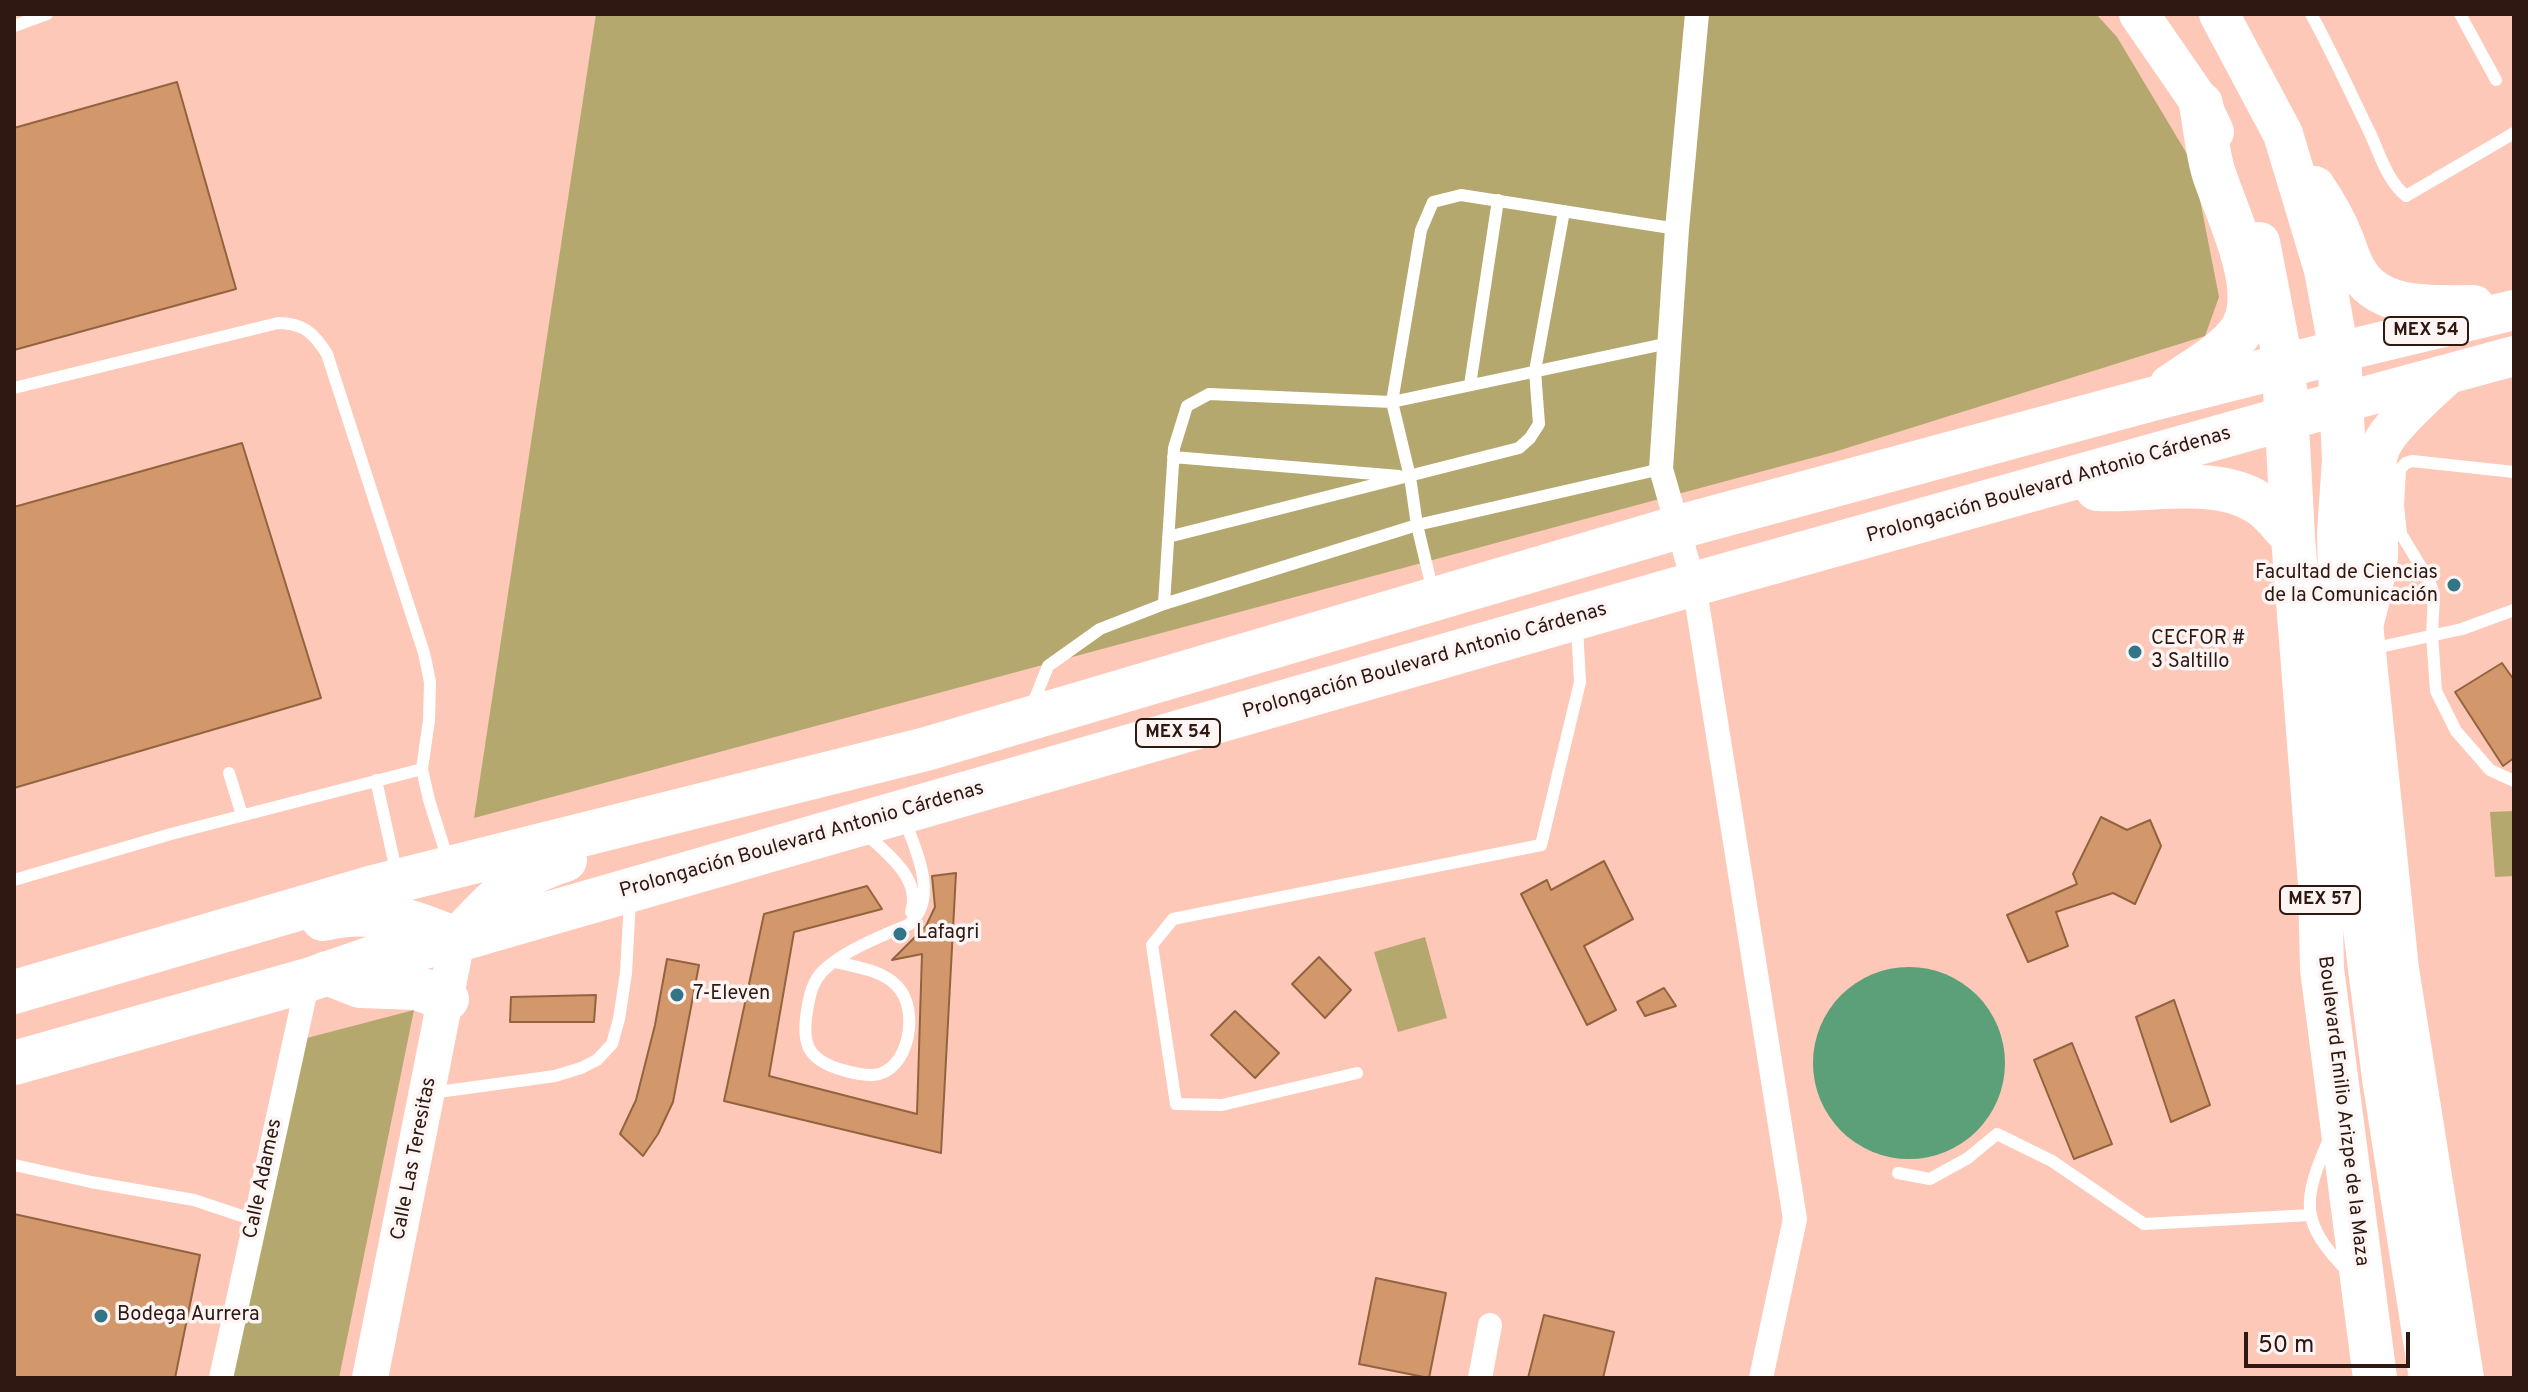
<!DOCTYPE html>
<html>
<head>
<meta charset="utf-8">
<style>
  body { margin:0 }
  #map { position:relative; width:2528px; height:1392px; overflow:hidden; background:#fdc8b8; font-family:Overpass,sans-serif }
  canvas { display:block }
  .frame { position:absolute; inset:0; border:16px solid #2f1811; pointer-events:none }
  .scale { position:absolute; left:2244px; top:1332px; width:166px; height:36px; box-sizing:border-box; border:4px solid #2f1811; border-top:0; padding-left:10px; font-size:24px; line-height:28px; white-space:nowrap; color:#2f1811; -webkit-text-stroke:6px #fcf5f3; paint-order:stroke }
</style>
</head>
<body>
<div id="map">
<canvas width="2528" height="1392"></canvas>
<div class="frame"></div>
<div class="scale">50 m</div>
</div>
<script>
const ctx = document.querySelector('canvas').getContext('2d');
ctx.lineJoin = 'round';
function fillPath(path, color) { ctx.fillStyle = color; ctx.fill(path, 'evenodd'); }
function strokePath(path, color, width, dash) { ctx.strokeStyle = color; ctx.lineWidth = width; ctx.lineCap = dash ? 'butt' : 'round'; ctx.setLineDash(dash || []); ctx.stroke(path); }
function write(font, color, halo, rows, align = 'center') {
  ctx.font = font + ' Overpass,sans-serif'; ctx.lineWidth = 7; ctx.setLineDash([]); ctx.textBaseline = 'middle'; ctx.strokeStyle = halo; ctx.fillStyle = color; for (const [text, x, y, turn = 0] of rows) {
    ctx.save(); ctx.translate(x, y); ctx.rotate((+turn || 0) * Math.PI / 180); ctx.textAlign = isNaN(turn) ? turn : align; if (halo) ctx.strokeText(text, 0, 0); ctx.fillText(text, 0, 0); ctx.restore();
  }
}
const green = new Path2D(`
  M596 14H2096L2117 37 2193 164 2219 297 2205 336 1834 452 474 818Z
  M2514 811V876L2495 877 2490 812Z
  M1425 937 1447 1018 1398 1032 1374 952Z
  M414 1010 339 1378H233L303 1039Z`);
const water = new Path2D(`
  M1813 1063a96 96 0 1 1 192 0a96 96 0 1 1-192 0Z`);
const building = new Path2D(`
  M177 82 236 289 14 350V128Z
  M242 443 321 698 14 788V507Z
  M2502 663 2514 680V758L2503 766 2455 692Z
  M2101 817 2127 830 2150 820 2161 846 2135 904 2113 893 2056 912 2068 946 2028 962 2007 915 2077 884 2073 874Z
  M1604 861 1633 919 1584 946 1616 1010 1587 1025 1521 894 1547 880 1551 890Z
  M956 873 941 1153 724 1101 764 914 867 886 882 909 794 932 769 1076 917 1114 922 954 892 960 926 926 935 907 932 876Z
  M1319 957 1351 990 1325 1018 1292 984Z
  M667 959 699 965 673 1102 658 1134 643 1156 620 1134 636 1100 655 1025Z
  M1664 988 1676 1006 1645 1016 1637 1002Z
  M596 995 594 1022H510L511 997Z
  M2174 1000 2210 1105 2171 1122 2136 1017Z
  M1235 1011 1279 1053 1255 1078 1211 1035Z
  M2072 1043 2112 1144 2074 1159 2034 1060Z
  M14 1214 200 1255 175 1378H14Z
  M1376 1278 1446 1293 1429 1378 1359 1364Z
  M1544 1315 1614 1332 1603 1378H1528Z`);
const lane = new Path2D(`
  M2311 14C2332 52 2350 92 2369 131 2380 154 2386 179 2406 196L2514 133
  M2460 14 2496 80
  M14 26 47 14
  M1470 385 1498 200
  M14 388 278 323C303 323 314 333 327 354L424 653 430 682 429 720 422 769 429 800 448 860
  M1173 457 1399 476
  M1661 469 1417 525 1410 477 1392 402 1421 230 1433 202 1461 195 1677 229
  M2514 472 2412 461 2406 463 2400 469 2398 506 2401 534 2429 580 2434 595 2432 635 2436 691 2456 731 2490 770 2514 781
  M1168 537 1519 448 1530 438 1539 424 1535 371 1564 211
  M1164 604 1174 448 1187 406 1209 394 1392 402 1669 343
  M2371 649 2462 629 2514 610
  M1032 706 1048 666 1100 629 1164 604 1417 525 1433 592
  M229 773 242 815
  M376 780 397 875
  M865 833C887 853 922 879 911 912
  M14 880 171 834 422 769
  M835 962C856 967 882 970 897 986 920 1009 910 1072 873 1075 863 1075 852 1073 843 1070 805 1060 801 1041 808 1005 810 993 813 981 822 972 841 952 883 935 908 925 940 900 916 849 904 819
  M1357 1073 1222 1105 1176 1104 1152 945 1173 919 1541 845 1580 682 1577 627
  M431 1093 555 1076 581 1068 597 1060 612 1044 619 1019 626 973 630 900
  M2329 1139C2302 1202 2299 1222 2349 1273
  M14 1165 91 1182 194 1200 254 1220
  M1898 1173 1930 1179 1968 1158 1997 1134 2052 1161 2144 1224 2310 1215`);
const street = new Path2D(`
  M1697 14 1677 229 1661 469 1694 584 1795 1219 1761 1378
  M221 1378 308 980
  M1480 1378 1490 1325`);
const secondary = new Path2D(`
  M2362 595 2401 969 2466 1378
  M370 1378 457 940`);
const primary = new Path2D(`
  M2139 14 2201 104 2214 132
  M2219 14 2283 134 2324 270 2339 352 2514 310
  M2315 186C2325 201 2335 217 2342 235 2347 246 2350 259 2356 269 2378 311 2434 305 2474 305
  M2260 242 2284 367
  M2341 403 2514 356
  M2364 622C2370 600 2376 578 2378 556 2380 520 2367 479 2381 446 2391 424 2430 391 2448 374`);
const highway = new Path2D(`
  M2171 386C2192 371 2229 351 2242 329 2266 287 2226 213 2213 171 2207 149 2205 127 2201 104
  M2285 389 2293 537 2320 884 2322 969 2375 1378
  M2097 489C2146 492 2214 475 2257 502 2271 510 2282 526 2293 537
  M323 919C370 907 414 920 457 940 492 903 514 875 565 860
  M327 973 360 986 417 988 447 999
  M14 992 373 887 926 749 1679 527 2152 399 2339 352 2344 460 2339 533 2340 585 2354 842 2384 1078 2431 1378
  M14 1063 308 980 375 957 457 940 1694 584 2341 403`);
const markers = [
  [2454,585,8,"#327586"],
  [2135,652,8,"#327586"],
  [900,934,8,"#327586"],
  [677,995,8,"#327586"],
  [101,1316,8,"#327586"]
];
const shields = [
  [2426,331,84],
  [1178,733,84],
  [2320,900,80]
];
const shieldNames = [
  ["MEX 54",2426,331],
  ["MEX 54",1178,733],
  ["MEX 57",2320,900]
];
const streetNames = [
  ["Prolongación Boulevard Antonio Cárdenas",2049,486,-16],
  ["Prolongación Boulevard Antonio Cárdenas",1425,662,-16],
  ["Prolongación Boulevard Antonio Cárdenas",802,841,-16],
  ["Boulevard Emilio Arizpe de la Maza",2342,1111,83],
  ["Calle Las Teresitas",415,1159,-79],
  ["Calle Adames",264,1179,-78]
];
const poiNames = [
  ["Facultad de Ciencias",2438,574,"right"],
  ["de la Comunicación",2438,597,"right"],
  ["CECFOR #",2151,640],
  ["3 Saltillo",2151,663],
  ["Lafagri",916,934],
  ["7-Eleven",693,995],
  ["Bodega Aurrera",117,1316]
];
fillPath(green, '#b4a86f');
fillPath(water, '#5ca079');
fillPath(building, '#d2986c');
strokePath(building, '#93633f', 2);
strokePath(lane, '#fff', 12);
strokePath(street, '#fff', 24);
strokePath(secondary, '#fff', 36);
strokePath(primary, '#fff', 40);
strokePath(highway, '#fff', 44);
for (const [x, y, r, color] of markers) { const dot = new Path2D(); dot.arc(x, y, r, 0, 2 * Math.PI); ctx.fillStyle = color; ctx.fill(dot); strokePath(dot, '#fcf5f3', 3); }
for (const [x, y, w] of shields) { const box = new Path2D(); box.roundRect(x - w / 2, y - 14, w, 28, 6); ctx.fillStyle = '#fcf5f3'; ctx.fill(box); strokePath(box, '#2f1811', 2); }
write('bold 18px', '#2f1811', null, shieldNames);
write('20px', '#2f1811', '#fcf5f3', streetNames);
write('20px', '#2f1811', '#fcf5f3', poiNames, 'left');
</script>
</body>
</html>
